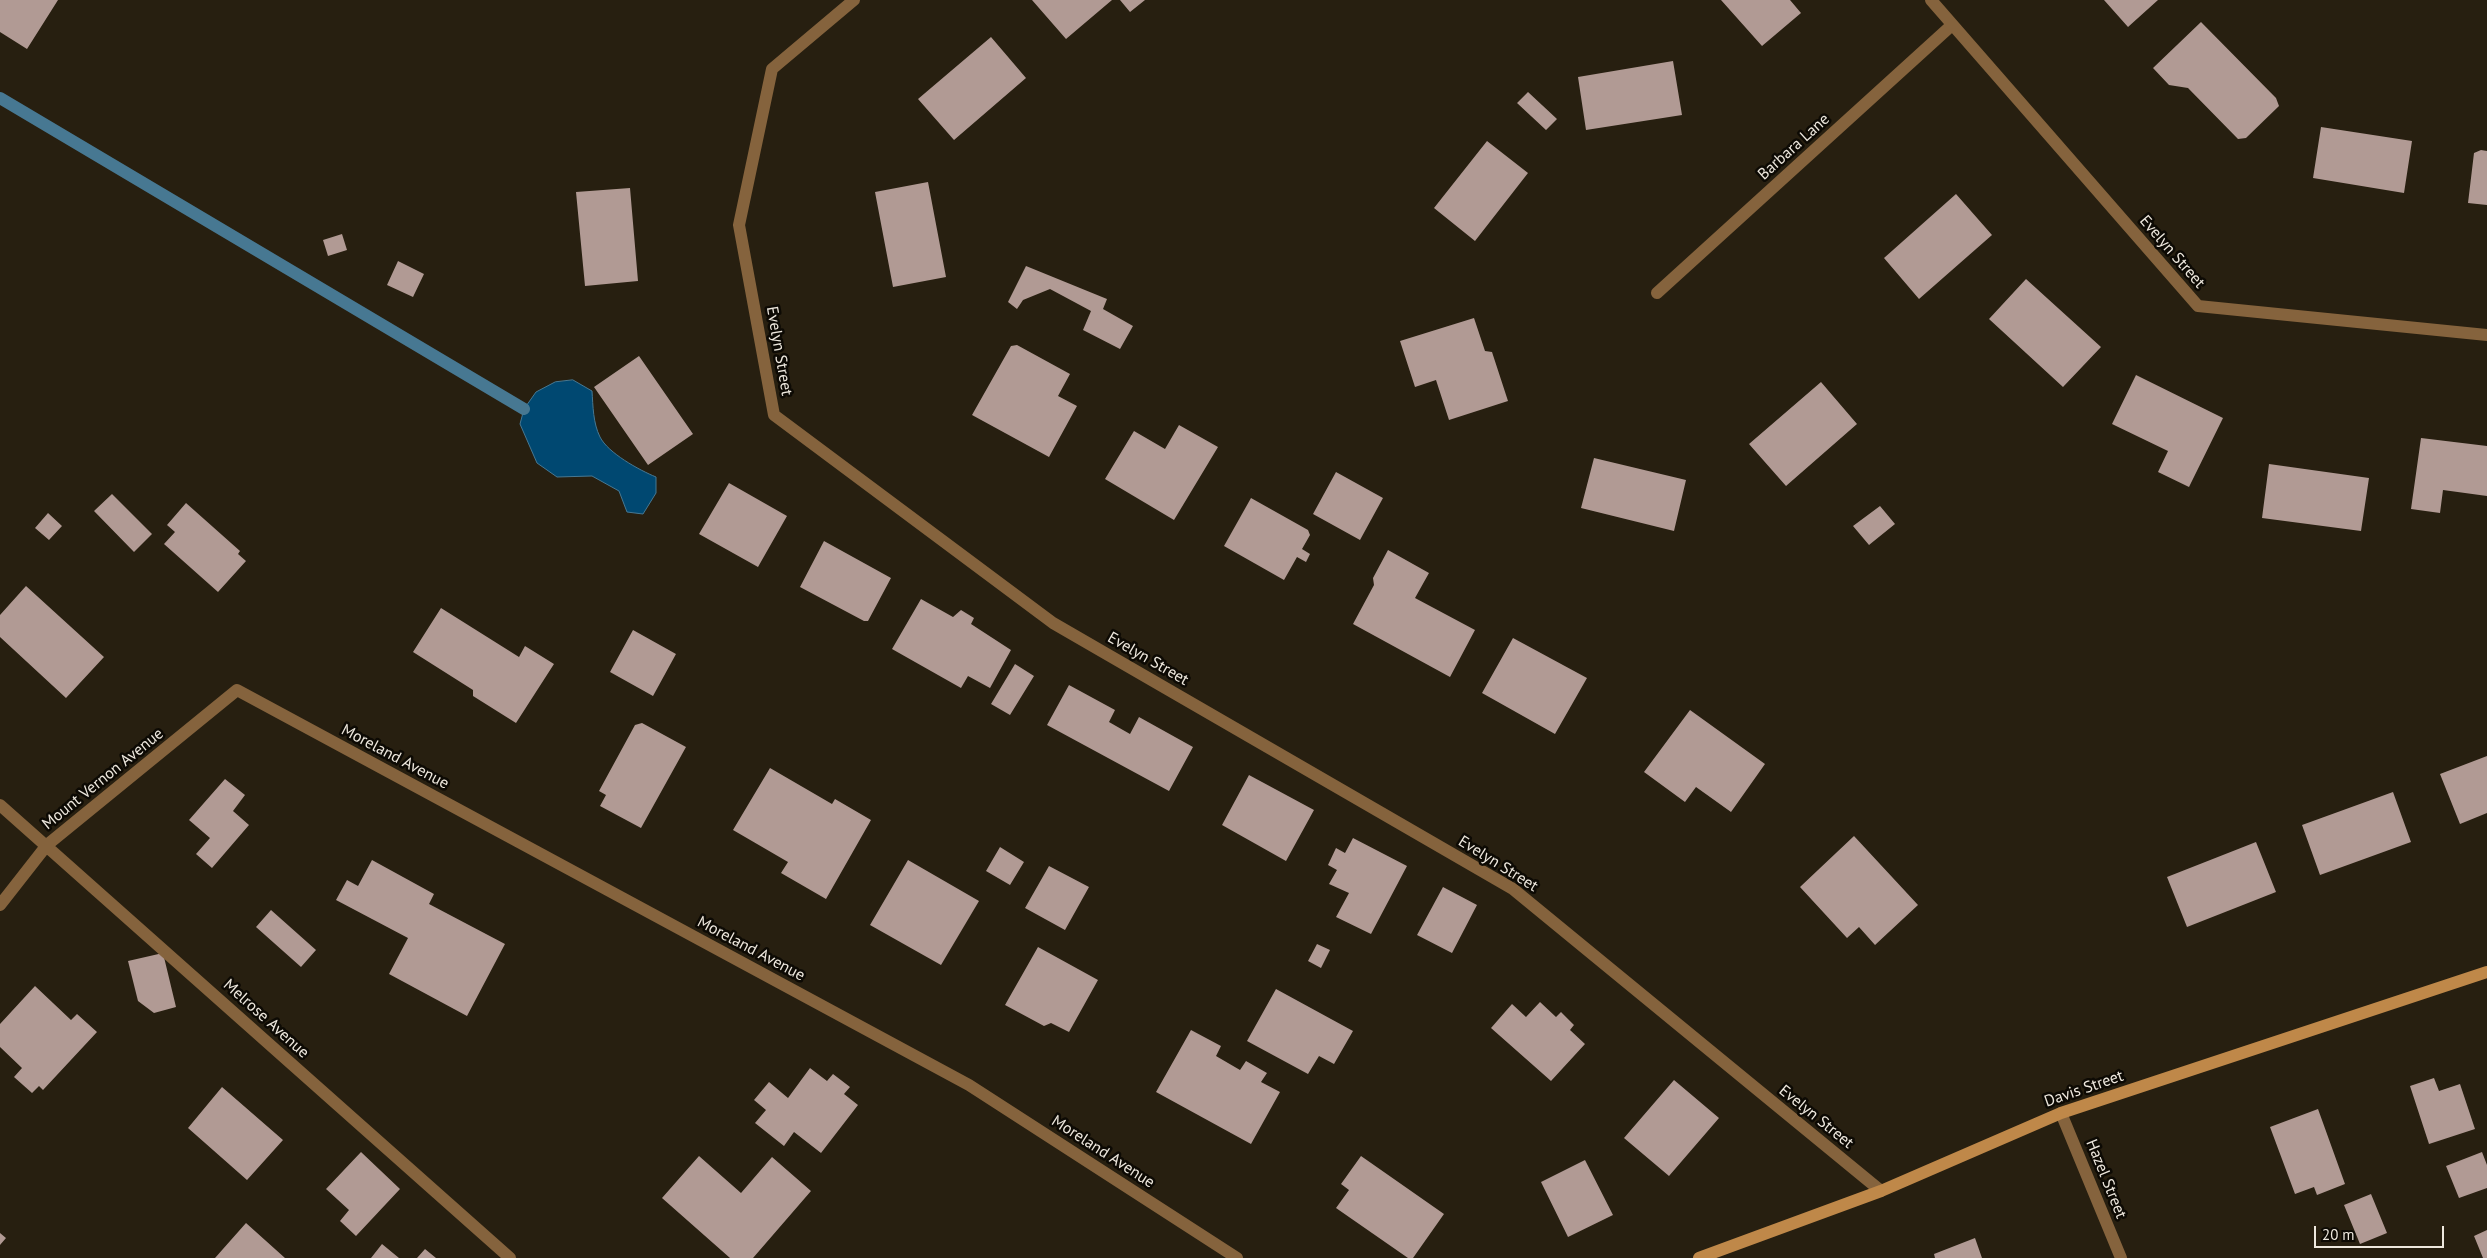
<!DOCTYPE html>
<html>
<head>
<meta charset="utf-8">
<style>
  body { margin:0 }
  #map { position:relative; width:2487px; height:1258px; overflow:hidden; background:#271f10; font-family:"PT Sans",sans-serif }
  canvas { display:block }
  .scale { position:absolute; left:2314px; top:1226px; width:130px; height:22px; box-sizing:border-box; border:2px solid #eee8de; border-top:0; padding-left:6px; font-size:15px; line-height:18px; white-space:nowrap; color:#eee8de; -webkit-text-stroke:4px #0d0a04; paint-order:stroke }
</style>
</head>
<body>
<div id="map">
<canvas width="2487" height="1258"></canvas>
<div class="scale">20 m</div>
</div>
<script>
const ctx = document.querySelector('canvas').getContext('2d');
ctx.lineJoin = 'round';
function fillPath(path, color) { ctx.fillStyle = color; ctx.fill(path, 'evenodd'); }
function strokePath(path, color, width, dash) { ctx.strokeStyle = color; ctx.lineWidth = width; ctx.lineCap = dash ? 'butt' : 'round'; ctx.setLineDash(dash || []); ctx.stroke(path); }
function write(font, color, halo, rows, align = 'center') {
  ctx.font = font + ' "PT Sans",sans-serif'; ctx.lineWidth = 5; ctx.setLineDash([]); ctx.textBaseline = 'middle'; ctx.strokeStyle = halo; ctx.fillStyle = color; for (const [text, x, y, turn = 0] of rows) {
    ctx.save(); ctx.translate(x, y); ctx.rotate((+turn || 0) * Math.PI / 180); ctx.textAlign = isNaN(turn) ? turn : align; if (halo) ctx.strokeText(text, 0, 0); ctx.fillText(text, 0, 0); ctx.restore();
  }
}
const water = new Path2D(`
  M573 380 592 391C593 406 593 423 600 437 608 453 639 470 656 477V493L643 514 627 512 619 491 592 476 557 477 537 463 520 424 524 409 536 392 555 382Z`);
const stream = new Path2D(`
  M0 98 524 409`);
const building = new Path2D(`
  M0 0H58L27 49 0 32Z
  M1032 0H1112L1066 39Z
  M1120 0H1145L1130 12Z
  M1721 0H1790L1801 13 1762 46Z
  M2104 0H2158L2128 27Z
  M2201 22 2276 98 2279 106 2246 138 2238 139 2188 88 2169 85 2153 68Z
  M991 37 1026 78 954 140 918 99Z
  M1673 61 1682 115 1586 130 1578 77Z
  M1528 92 1557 119 1546 130 1517 103Z
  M2321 127 2412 141 2404 193 2313 178Z
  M1487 141 1528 173 1475 241 1434 208Z
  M2481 150 2487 151V205L2468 203 2474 153Z
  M928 182 946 277 893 287 875 192Z
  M630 188 638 281 585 286 576 192Z
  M1956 194 1992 235 1919 299 1884 258Z
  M342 234 347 250 328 256 323 240Z
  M398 261 424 274 413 297 387 285Z
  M1026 266 1107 299 1103 309 1133 326 1120 349 1083 330 1091 311 1050 289 1023 300 1017 309 1008 302Z
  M2026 279 2101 347 2063 387 1989 319Z
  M1474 318 1485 351 1492 352 1508 401 1449 420 1436 380 1415 387 1400 341Z
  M1017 345 1070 374 1058 396 1077 406 1049 457 972 415 1011 346Z
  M639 356 693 434 648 465 594 387Z
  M2136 375 2223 418 2189 487 2158 472 2168 451 2112 424Z
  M1821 382 1857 424 1786 486 1749 444Z
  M1179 425 1218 447 1174 520 1105 479 1134 431 1165 449Z
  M2421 438 2487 446V496L2443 490 2440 513 2411 509Z
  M1594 458 1686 480 1674 531 1581 508Z
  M2269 464 2369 478 2361 531 2262 518Z
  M1336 472 1383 498 1360 540 1313 514Z
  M729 483 787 516 758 567 699 534Z
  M112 494 152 534 134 552 94 511Z
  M1251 498 1308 530 1310 535 1302 549 1310 554 1306 562 1297 557 1284 580 1224 546Z
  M186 503 240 551 238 554 246 561 218 592 164 544 175 532 167 525Z
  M1880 506 1895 524 1869 545 1853 526Z
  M48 513 62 526 49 540 35 528Z
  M824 541 891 578 868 621H864L800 587Z
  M1388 550 1429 573 1415 598 1475 630 1450 677 1353 624 1374 585 1373 578Z
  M26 586 104 657 66 698 0 637V615Z
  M921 599 953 617 961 610 974 618 971 624 1011 650 990 688 968 676 961 688 892 649Z
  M441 608 519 657 525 646 554 664 516 723 473 696V690L413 652Z
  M633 630 676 654 653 696 610 672Z
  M1513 638 1587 678 1555 734 1482 693Z
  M1015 664 1034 676 1010 715 991 704Z
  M1069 685 1115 710 1109 722 1130 734 1139 717 1193 747 1169 791 1047 725Z
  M1690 710 1765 764 1731 812 1696 787 1685 802 1644 772Z
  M642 723 686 747 641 828 600 806 606 795 599 791 635 725Z
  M2487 756V813L2460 824 2440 774Z
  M770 768 832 804 835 799 871 820 826 899 781 873 788 862 733 830Z
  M1249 775 1314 810 1286 861 1222 825Z
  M225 779 245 795 233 811 249 825 212 868 196 854 210 838 189 820Z
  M2393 792 2411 842 2320 875 2302 825Z
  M1854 836 1918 905 1875 945 1859 927 1847 938 1800 887Z
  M1353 838 1407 866 1371 934 1336 917 1349 893 1329 884 1337 870 1328 865 1336 848 1345 853Z
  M2256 842 2276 892 2187 927 2167 877Z
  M1000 847 1024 862 1010 885 986 871Z
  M372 860 434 894 429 904 505 944 467 1016 389 974 408 938 336 900 347 880 358 886Z
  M908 860 979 901 941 965 870 925Z
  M1049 866 1089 887 1065 930 1025 908Z
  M1443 887 1477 905 1452 953 1417 935Z
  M271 910 316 950 301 967 256 927Z
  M1317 944 1330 950 1321 968 1308 961Z
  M1038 947 1098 980 1069 1032 1051 1023 1044 1026 1005 1005Z
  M163 953 176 1007 154 1013 138 1001 128 961Z
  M35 986 71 1020 77 1014 97 1032 43 1090 39 1086 32 1093 14 1077 22 1068 0 1047V1024Z
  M1276 989 1353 1031 1334 1064 1319 1056 1308 1074 1247 1041Z
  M1540 1002 1556 1017 1561 1012 1574 1025 1570 1030 1585 1044 1551 1081 1491 1028 1512 1004 1526 1017Z
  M1191 1030 1221 1046 1216 1056 1240 1070 1246 1061 1267 1073 1261 1082 1280 1092 1251 1144 1156 1092Z
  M810 1068 827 1081 833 1074 850 1087 844 1094 858 1105 821 1153 794 1132 784 1146 755 1123 766 1110 754 1100 769 1082 788 1098Z
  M2434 1078 2439 1091 2460 1084 2475 1129 2429 1144 2410 1086Z
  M1674 1080 1719 1118 1669 1176 1624 1138Z
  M222 1087 283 1140 247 1180 188 1128Z
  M2318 1109 2345 1184 2317 1195 2314 1187 2295 1194 2270 1127Z
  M361 1152 400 1189 356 1236 340 1221 349 1210 326 1189Z
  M2482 1152 2487 1165V1188L2459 1198 2446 1166Z
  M699 1156 741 1193 772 1157 811 1191 753 1258H730L662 1198Z
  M1361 1156 1444 1214 1413 1258H1408L1336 1208 1349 1190 1341 1184Z
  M1585 1160 1613 1215 1568 1237 1541 1182Z
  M2371 1194 2387 1233 2360 1244 2344 1205Z
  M246 1223 285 1258H215Z
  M2487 1230V1258H2483L2474 1236Z
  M0 1233 6 1238 0 1245Z
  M1975 1238 1982 1258H1935L1934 1254Z
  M382 1244 399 1258H371Z
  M425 1249 436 1258H417Z`);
const minor = new Path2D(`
  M854 0 772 69 739 225 774 415 1053 623 1513 889 1881 1191
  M1931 0 2198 306 2487 335
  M1657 293 1952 25
  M0 805 510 1258
  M0 905 47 845 237 690 969 1085 1237 1258
  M2061 1113 2121 1258`);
const secondary = new Path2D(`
  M1699 1258 1881 1191 2061 1113 2487 972`);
const streetNames = [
  ["Barbara Lane",1794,147,-42],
  ["Evelyn Street",2172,252,49],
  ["Evelyn Street",779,351,80],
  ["Evelyn Street",1148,659,30],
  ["Moreland Avenue",395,757,28],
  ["Mount Vernon Avenue",103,779,-39],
  ["Evelyn Street",1498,864,32],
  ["Moreland Avenue",751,949,28],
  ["Melrose Avenue",266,1019,42],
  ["Davis Street",2084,1089,-19],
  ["Evelyn Street",1816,1117,39],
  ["Moreland Avenue",1103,1152,33],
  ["Hazel Street",2106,1179,68]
];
fillPath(water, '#004871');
strokePath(water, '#477892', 1);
strokePath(stream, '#477892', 12);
fillPath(building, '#b19a94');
strokePath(minor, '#85633d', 12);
strokePath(secondary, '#bf8849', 12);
write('16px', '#eee8de', '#0d0a04', streetNames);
</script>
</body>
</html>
